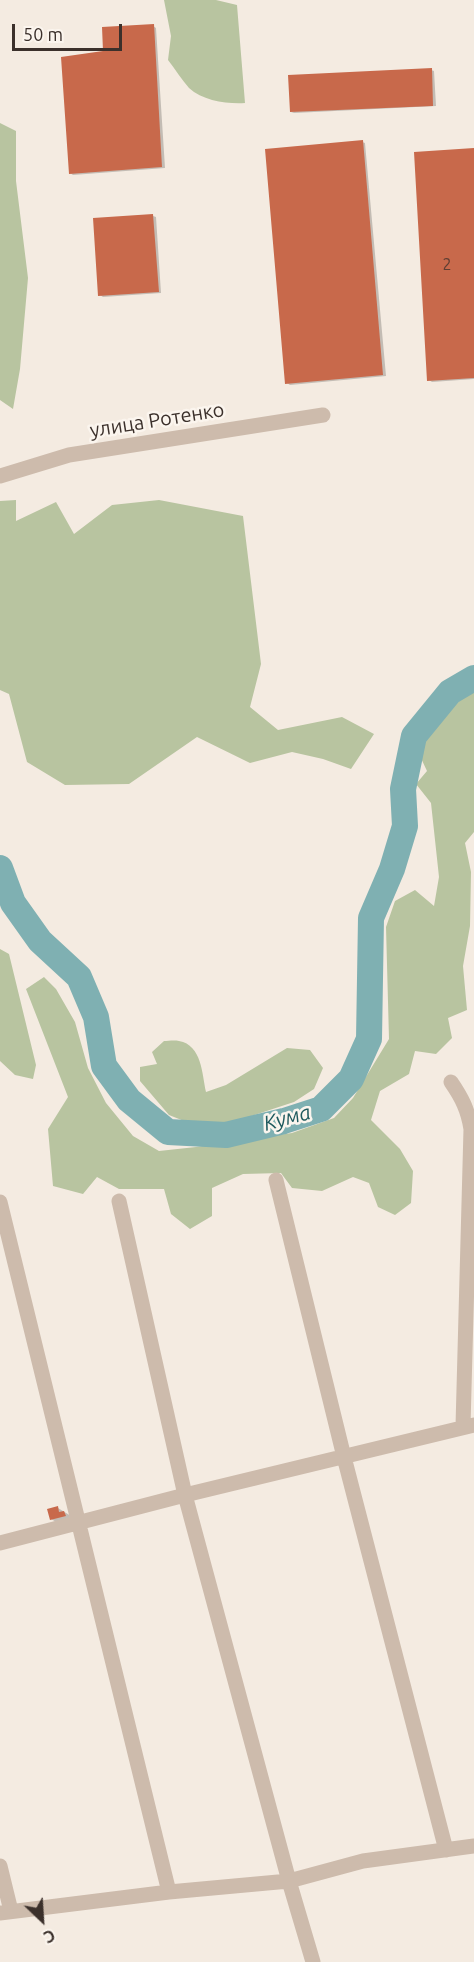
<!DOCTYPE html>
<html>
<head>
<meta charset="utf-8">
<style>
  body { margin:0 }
  #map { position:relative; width:474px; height:1962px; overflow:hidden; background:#f4ebe1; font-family:Ubuntu,sans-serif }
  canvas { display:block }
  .north { position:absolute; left:12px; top:1890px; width:60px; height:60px; -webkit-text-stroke:4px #fbf5ee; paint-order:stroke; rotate:155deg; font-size:16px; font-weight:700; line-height:24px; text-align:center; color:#3b302b }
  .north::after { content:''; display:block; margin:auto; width:21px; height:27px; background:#3b302b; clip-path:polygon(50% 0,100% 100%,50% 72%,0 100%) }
  .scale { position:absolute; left:12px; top:24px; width:110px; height:27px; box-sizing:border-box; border:3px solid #3b302b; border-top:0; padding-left:8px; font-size:18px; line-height:21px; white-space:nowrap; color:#3b302b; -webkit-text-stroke:4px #fbf5ee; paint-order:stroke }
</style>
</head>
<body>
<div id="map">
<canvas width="474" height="1962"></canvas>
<div class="north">С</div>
<div class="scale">50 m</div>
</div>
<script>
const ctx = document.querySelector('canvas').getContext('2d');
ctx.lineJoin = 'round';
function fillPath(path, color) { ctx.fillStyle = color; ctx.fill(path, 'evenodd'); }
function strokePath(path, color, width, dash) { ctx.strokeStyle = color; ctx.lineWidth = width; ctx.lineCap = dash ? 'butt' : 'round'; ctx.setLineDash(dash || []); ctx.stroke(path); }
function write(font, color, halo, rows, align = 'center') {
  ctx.font = font + ' Ubuntu,sans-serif'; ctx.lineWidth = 5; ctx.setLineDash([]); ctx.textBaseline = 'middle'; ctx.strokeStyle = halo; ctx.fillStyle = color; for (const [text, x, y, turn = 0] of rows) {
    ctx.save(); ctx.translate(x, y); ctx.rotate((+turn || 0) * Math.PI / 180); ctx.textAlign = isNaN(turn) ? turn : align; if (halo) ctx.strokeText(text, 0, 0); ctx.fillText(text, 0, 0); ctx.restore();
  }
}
const green = new Path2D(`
  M164 0H216L237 5 245 103C227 104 203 101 189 88 182 80 175 69 168 60L171 36Z
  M0 123 16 131V181L28 278 20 369 13 409 0 400Z
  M16 500V521L56 502 74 534 112 505 159 500 243 516 261 664 250 707 278 730 342 717 374 734 351 769 323 759 292 752 250 763 197 737 129 784 65 785 27 762 9 694 0 690V501Z
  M474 692V832L465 843 471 872 470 926 463 966 467 1010 448 1018 452 1038 436 1054 415 1051 409 1074 380 1091 371 1120 400 1149 413 1171 411 1203 395 1215 378 1207 369 1183 353 1177 322 1191 292 1188 281 1173 243 1174 212 1188V1216L190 1229 171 1214 164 1189H119L97 1177 83 1194 53 1186 48 1129 68 1097 26 989 44 977 56 989 75 1022 88 1068 106 1103 133 1136 159 1151 196 1147 292 1133 334 1118 353 1098 389 1039 386 927 395 901 415 890 434 906 439 877 431 803 416 784 427 771 419 754C431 725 446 707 474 692Z
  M0 949 9 954 36 1065 33 1079 15 1075 0 1061Z
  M164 1041C168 1041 174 1040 179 1041 202 1045 202 1074 206 1092L226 1085 287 1048 310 1050 323 1068 314 1089 294 1102 227 1124 194 1125 169 1115 140 1081V1067L157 1064 152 1052Z`);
const shadow = new Path2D(`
  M153 26 156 28 165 168 73 175 70 173Z
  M431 70 434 71 436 106 294 113 291 112Z
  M362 142 365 143 386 376 290 385 287 383Z
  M474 150V379L432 382 429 380Z
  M153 216 156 217 161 293 103 297 100 295Z
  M58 1508 71 1516 72 1519 58 1523 51 1519Z`);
const river = new Path2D(`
  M0 868 13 903 40 941 79 977 96 1017 104 1066 129 1100 168 1132 226 1135 284 1121 321 1109 351 1079 369 1039 371 918 392 869 405 826 403 789 414 736 450 692 474 678`);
const building = new Path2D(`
  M154 24 162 167 69 174 61 57 103 51 102 27Z
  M432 68 433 106 290 112 288 75Z
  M363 140 383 375 285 384 265 149Z
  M474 148V378L427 381 414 152Z
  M153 214 159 292 98 296 93 218Z
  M58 1506 59 1512 64 1511 66 1516 50 1520 47 1509Z`);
const minor = new Path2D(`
  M0 476 69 455 323 415
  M451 1082C462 1098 468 1110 471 1129L463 1426
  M276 1180 344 1457 446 1850
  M119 1201 185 1495 289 1881 313 1962
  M0 1202 169 1892
  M0 1543 185 1495 474 1425
  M0 1866 11 1911
  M0 1913 169 1892 289 1881 363 1861 474 1846`);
const numberNames = [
  ["2",447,265]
];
const streetNames = [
  ["улица Ротенко",157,420,-9]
];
const waterNames = [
  ["Кума",287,1118,-15]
];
fillPath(green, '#b8c4a0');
fillPath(shadow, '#0003');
strokePath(river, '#7fb0b2', 26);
fillPath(building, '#c8694b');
strokePath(minor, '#cdbbac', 15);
write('16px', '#5e3e33', null, numberNames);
write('20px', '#3b302b', '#fbf5ee', streetNames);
write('italic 21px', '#1f5a5e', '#fbf5ee', waterNames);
</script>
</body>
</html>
